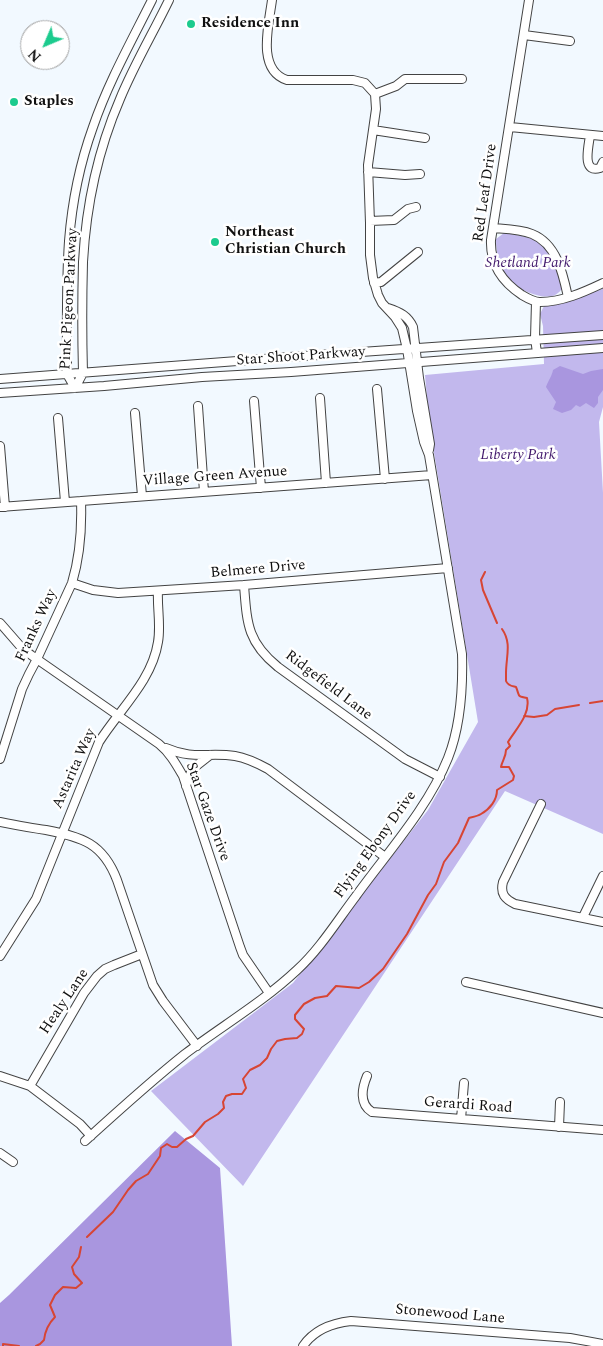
<!DOCTYPE html>
<html>
<head>
<meta charset="utf-8">
<style>
  body { margin:0 }
  #map { position:relative; width:603px; height:1346px; overflow:hidden; background:#f2f9ff; font-family:Spectral,serif }
  canvas { display:block }
  .north { position:absolute; left:20px; top:20px; width:50px; height:50px; box-sizing:border-box; background:#fff; border:1px solid #9f9f9f; border-radius:50%; rotate:225deg; font-size:14px; font-weight:700; line-height:20px; text-align:center; color:#101010 }
  .north::after { content:''; display:block; margin:auto; width:18px; height:22px; background:#1ccb8e; clip-path:polygon(50% 0,100% 100%,50% 72%,0 100%) }
</style>
</head>
<body>
<div id="map">
<canvas width="603" height="1346"></canvas>
<div class="north">N</div>
</div>
<script>
const ctx = document.querySelector('canvas').getContext('2d');
ctx.lineJoin = 'round';
function fillPath(path, color) { ctx.fillStyle = color; ctx.fill(path, 'evenodd'); }
function strokePath(path, color, width, dash) { ctx.strokeStyle = color; ctx.lineWidth = width; ctx.lineCap = dash ? 'butt' : 'round'; ctx.setLineDash(dash || []); ctx.stroke(path); }
function write(font, color, halo, rows, align = 'center') {
  ctx.font = font + ' Spectral,serif'; ctx.lineWidth = 5; ctx.setLineDash([]); ctx.textBaseline = 'middle'; ctx.strokeStyle = halo; ctx.fillStyle = color; for (const [text, x, y, turn = 0] of rows) {
    ctx.save(); ctx.translate(x, y); ctx.rotate((+turn || 0) * Math.PI / 180); ctx.textAlign = isNaN(turn) ? turn : align; if (halo) ctx.strokeText(text, 0, 0); ctx.fillText(text, 0, 0); ctx.restore();
  }
}
const green = new Path2D(`
  M504 233C522 236 544 238 553 256 557 265 560 277 563 287 561 290 559 293 555 295 544 301 516 289 509 280 499 269 496 253 496 239Z
  M603 288V407L599 422 603 493V834L505 791 243 1186 151 1091 293 983 428 810 478 722 429 422 425 375 544 364 543 326 540 314 544 306 600 290Z`);
const forest = new Path2D(`
  M560 366 583 374 591 371 603 369V390L598 397V403L594 408 586 403 580 407 576 405 571 410 562 413 553 409 556 402 546 387C548 381 552 376 553 370Z
  M175 1131 220 1168 232 1346H0V1303L9 1295Z`);
const stream = new Path2D(`
  M485 572 481 580 483 590 497 623
  M590 703 603 701
  M524 716 534 717 547 715 555 709 579 705
  M87 1237 113 1212 128 1190 136 1181 148 1174 160 1156 161 1148 167 1144 172 1147H177L186 1139 193 1136 205 1122 218 1114 224 1108 223 1102 226 1096 232 1094H242L246 1088 243 1079 250 1070 260 1065 267 1058 271 1049 277 1041 285 1039 297 1038 302 1034 304 1029 295 1019V1015L304 1004 315 998 327 996 336 986 359 988 369 982 383 969 407 934 428 895 436 884 444 862 458 843 469 818C473 817 478 816 481 814 490 809 497 800 497 790L513 780 514 776 509 767H501C502 761 506 757 506 750L510 746 508 742C516 729 531 714 527 698 516 696 520 696 516 687 512 686 508 686 506 681 506 681 506 673 506 673 506 657 512 643 502 629
  M3 1346V1344L19 1346
  M36 1346 40 1344 44 1340C45 1331 48 1324 55 1317L50 1305 55 1295 63 1287 76 1288 82 1283 74 1274 72 1267 79 1257 81 1247`);
const minor = new Path2D(`
  M529 0 491 240C490 264 502 282 522 295 527 298 534 302 540 302 562 302 584 292 603 283
  M524 35 570 41
  M375 94 396 86 405 79H462
  M510 127 603 136
  M373 130 425 138
  M590 135C589 145 581 174 600 168L603 162
  M368 172 405 175 420 174
  M370 221 394 220 408 209 416 207
  M493 228C506 229 520 229 532 234 557 244 563 274 568 297
  M374 283 381 282 418 252
  M536 302 535 338 537 353
  M388 308C400 312 408 316 413 327L419 378 430 444 429 450
  M0 379 290 357 603 335
  M75 388 83 373C82 336 82 299 83 262 86 207 98 150 120 99 134 65 153 33 169 0
  M75 388 67 374C67 330 66 285 69 241 72 203 80 163 93 127 108 83 131 42 152 0
  M377 389 385 479
  M0 393 104 386 202 377 291 372 603 348
  M320 398 326 483
  M254 401 261 488
  M198 406 204 492
  M135 413 142 496
  M58 418 65 502
  M0 446 5 507
  M0 507 432 475
  M72 583 93 590 118 593 244 585 448 568
  M244 585C247 623 247 642 278 667L405 759 440 777
  M0 623 21 647 31 655 159 744C170 753 176 764 183 776L240 947 243 955 269 993
  M166 748C193 760 209 752 235 756 247 758 257 763 268 769L385 857
  M0 759 22 689 29 674 37 659 72 583C80 556 82 529 81 501
  M186 786 191 772 196 766 210 755
  M541 804 503 882C500 894 505 899 515 904L603 922
  M0 822C15 825 30 828 46 830 82 837 103 843 117 880L153 985 163 1001 197 1046
  M583 917 603 876
  M0 956 36 899 99 742C119 710 152 681 158 642 161 625 157 608 158 591
  M466 982 603 1013
  M0 1076 30 1086 80 1124 91 1136
  M367 1076C362 1088 359 1104 372 1112L603 1130
  M30 1086 84 993 97 976 105 969 114 965 142 954
  M461 1119 464 1083
  M559 1127 560 1102
  M85 1141C118 1111 151 1081 185 1054 222 1026 263 1002 297 970 320 949 337 921 356 896 387 853 428 808 448 758 461 725 463 689 462 654L429 455 424 442 417 411 407 349 402 328 395 317 382 303 378 295 373 278 370 255V223L368 165 376 109 375 94 365 83 353 80H287C256 70 269 24 272 0
  M0 1153 13 1162
  M303 1346C314 1330 333 1323 351 1321L570 1338 603 1344`);
const markers = [
  [191,24,5,"#1ccb8e"],
  [14,102,5,"#1ccb8e"],
  [215,242,5,"#1ccb8e"]
];
const poiNames = [
  ["Residence Inn",201,24],
  ["Staples",24,102],
  ["Northeast",225,233],
  ["Christian Church",225,250]
];
const streetNames = [
  ["Red Leaf Drive",486,193,-82],
  ["Pink Pigeon Parkway",70,299,-87],
  ["Star Shoot Parkway",301,357,-4],
  ["Village Green Avenue",215,477,-4],
  ["Belmere Drive",258,570,-5],
  ["Franks Way",37,626,-65],
  ["Ridgefield Lane",328,686,37],
  ["Astarita Way",75,769,-66],
  ["Star Gaze Drive",207,812,70],
  ["Flying Ebony Drive",376,845,-54],
  ["Healy Lane",65,1002,-56],
  ["Gerardi Road",468,1106,4],
  ["Stonewood Lane",450,1315,5]
];
const parkNames = [
  ["Shetland Park",528,264],
  ["Liberty Park",518,456]
];
fillPath(green, '#c2b8ed');
fillPath(forest, '#a996df');
strokePath(stream, '#d74534', 2);
strokePath(minor, '#434343', 10);
strokePath(minor, '#fff', 8);
for (const [x, y, r, color] of markers) { const dot = new Path2D(); dot.arc(x, y, r, 0, 2 * Math.PI); ctx.fillStyle = color; ctx.fill(dot); strokePath(dot, '#fff', 2); }
write('bold 15px', '#101010', '#fff', poiNames, 'left');
write('15px', '#101010', '#fff', streetNames);
write('italic 15px', '#431a6d', '#fff', parkNames);
</script>
</body>
</html>
